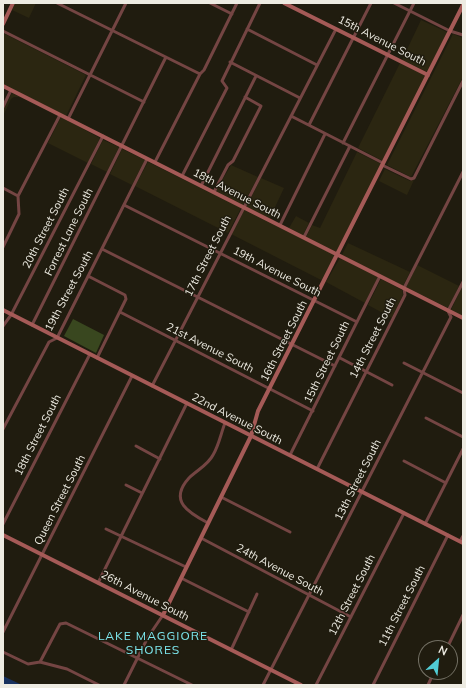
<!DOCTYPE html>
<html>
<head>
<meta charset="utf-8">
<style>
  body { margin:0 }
  #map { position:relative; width:466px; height:688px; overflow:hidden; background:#201c0f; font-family:Mulish,sans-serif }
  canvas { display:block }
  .frame { position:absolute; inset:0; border:4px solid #edebe2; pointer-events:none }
  .north { position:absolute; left:418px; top:640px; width:40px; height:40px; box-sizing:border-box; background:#201c0f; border:1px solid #726f63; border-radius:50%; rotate:27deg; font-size:11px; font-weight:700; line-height:16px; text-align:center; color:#edebe2 }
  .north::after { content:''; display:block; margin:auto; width:14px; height:18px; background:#51ccd4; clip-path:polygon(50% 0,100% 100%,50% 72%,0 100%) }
</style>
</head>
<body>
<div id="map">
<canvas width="466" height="688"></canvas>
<div class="frame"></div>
<div class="north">N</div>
</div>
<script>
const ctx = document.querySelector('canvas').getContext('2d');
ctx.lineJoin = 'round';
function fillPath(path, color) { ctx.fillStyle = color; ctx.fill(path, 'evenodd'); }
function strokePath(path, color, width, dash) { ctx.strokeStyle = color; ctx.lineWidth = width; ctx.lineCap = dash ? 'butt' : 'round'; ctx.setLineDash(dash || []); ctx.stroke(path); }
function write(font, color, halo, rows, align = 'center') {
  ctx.font = font + ' Mulish,sans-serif'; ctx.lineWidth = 3; ctx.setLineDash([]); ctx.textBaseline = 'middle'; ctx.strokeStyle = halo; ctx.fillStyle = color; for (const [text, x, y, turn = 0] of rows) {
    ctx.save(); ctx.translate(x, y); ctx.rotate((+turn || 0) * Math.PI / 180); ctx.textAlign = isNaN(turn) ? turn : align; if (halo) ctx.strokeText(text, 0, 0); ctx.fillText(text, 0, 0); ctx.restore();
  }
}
const built = new Path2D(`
  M15 3H36L29 18 12 10Z
  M421 20 449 33 429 73 402 60Z
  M3 33 86 75 66 116 3 84Z
  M453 34 463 38V77L411 177 387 165Z
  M400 63 428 77 385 162 358 148Z
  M12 93 28 101 19 97H14L11 99 3 116V110Z
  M61 117 100 138 88 163 48 143Z
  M103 140 119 147 107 172 91 164Z
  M122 149 145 160 132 185 110 174Z
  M357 152 383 165 339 253 306 237 312 225 320 228Z
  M148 162 241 208 228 233 135 186Z
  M231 165 258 177 243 205 216 191Z
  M385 169 410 181 414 180 407 195 379 181Z
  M261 178 284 188 270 218 246 207Z
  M244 210 337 256 323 281 231 234Z
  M296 216 309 223 303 235 289 228Z
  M348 243 410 272 403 286 342 255Z
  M340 258 378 277 365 303 326 282Z
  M417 265 459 286 448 308 406 287Z
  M381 279 402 290 403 295 392 318 368 305Z
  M462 287 463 288V316L451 310Z`);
const green = new Path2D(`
  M73 319 104 335 96 353 64 336Z`);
const water = new Path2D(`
  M3 676 20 684 21 685H3Z`);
const street = new Path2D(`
  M57 3 200 74
  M210 3 232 14
  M394 3 450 31 463 35
  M247 29 317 65
  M3 31 144 102
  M230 62 300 98
  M3 107 11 90
  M291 116 383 163
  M68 119 126 3
  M309 125 371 3
  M343 143 414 3
  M155 162 200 74 204 70 237 3
  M382 165 411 179 414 178 463 81
  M182 176 227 88 222 81 260 3
  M201 186 256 76
  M3 188 18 196
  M214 192 228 165 233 161 261 106 245 97
  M124 205 357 322
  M280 225 325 134
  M304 237 350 146
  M3 247 19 214 18 196 60 115
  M102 249 335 366
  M88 276 125 295 126 299 97 358
  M120 312 313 411
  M32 325 166 57
  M3 326 11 315 103 136
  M340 358 392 385
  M404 363 463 393
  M152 386 336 29
  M426 418 463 437
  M3 429 49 342 57 338 147 159
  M136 446 160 459
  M290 455 380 276
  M404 461 446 483
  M317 469 405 295 404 288 463 172
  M126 485 142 493
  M221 497 290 532
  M208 523C189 513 168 501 189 478 197 470 208 465 213 455 219 445 221 433 225 423
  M3 524 90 354
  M425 524 463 449
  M106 529 186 567
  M201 538 351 617
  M460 541 463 536
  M181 578 249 612
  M98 583 187 403
  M3 632 132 376
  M447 648 463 615
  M231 650 257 594
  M3 652 28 664 40 662 67 669 99 685
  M40 662 60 624 66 623 192 685
  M124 685 148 637 163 615
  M263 685 451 317 448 311 463 282
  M316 685 404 513
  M373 685 448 535
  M428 685 434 672`);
const secondary = new Path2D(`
  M284 3 428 75
  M3 24 13 3
  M3 86 463 318
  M3 310 463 543
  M3 535 301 685
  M163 615 251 436 258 411 463 5`);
const streetNames = [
  ["15th Avenue South",382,41,27],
  ["18th Avenue South",237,194,27],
  ["20th Street South",46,228,-63],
  ["Forrest Lane South",69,232,-64],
  ["17th Street South",208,256,-63],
  ["19th Avenue South",277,272,27],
  ["19th Street South",69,291,-62],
  ["14th Street South",373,338,-63],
  ["16th Street South",284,341,-63],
  ["21st Avenue South",210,348,27],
  ["15th Street South",327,362,-64],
  ["22nd Avenue South",237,419,27],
  ["18th Street South",38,435,-63],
  ["13th Street South",358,480,-63],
  ["Queen Street South",60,500,-63],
  ["24th Avenue South",280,570,28],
  ["12th Street South",352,595,-63],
  ["26th Avenue South",145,596,27],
  ["11th Street South",402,606,-63]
];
const neighbourhoodNames = [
  ["LAKE MAGGIORE",153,636],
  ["SHORES",153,650]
];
fillPath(built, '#2b2611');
fillPath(green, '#39471f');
fillPath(water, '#18315e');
strokePath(street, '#744543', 3);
strokePath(secondary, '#a55a57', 4);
write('11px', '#edebe2', '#201c0f', streetNames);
ctx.letterSpacing = '1px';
write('12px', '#7ee9f0', '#201c0f', neighbourhoodNames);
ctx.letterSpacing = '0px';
</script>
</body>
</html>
